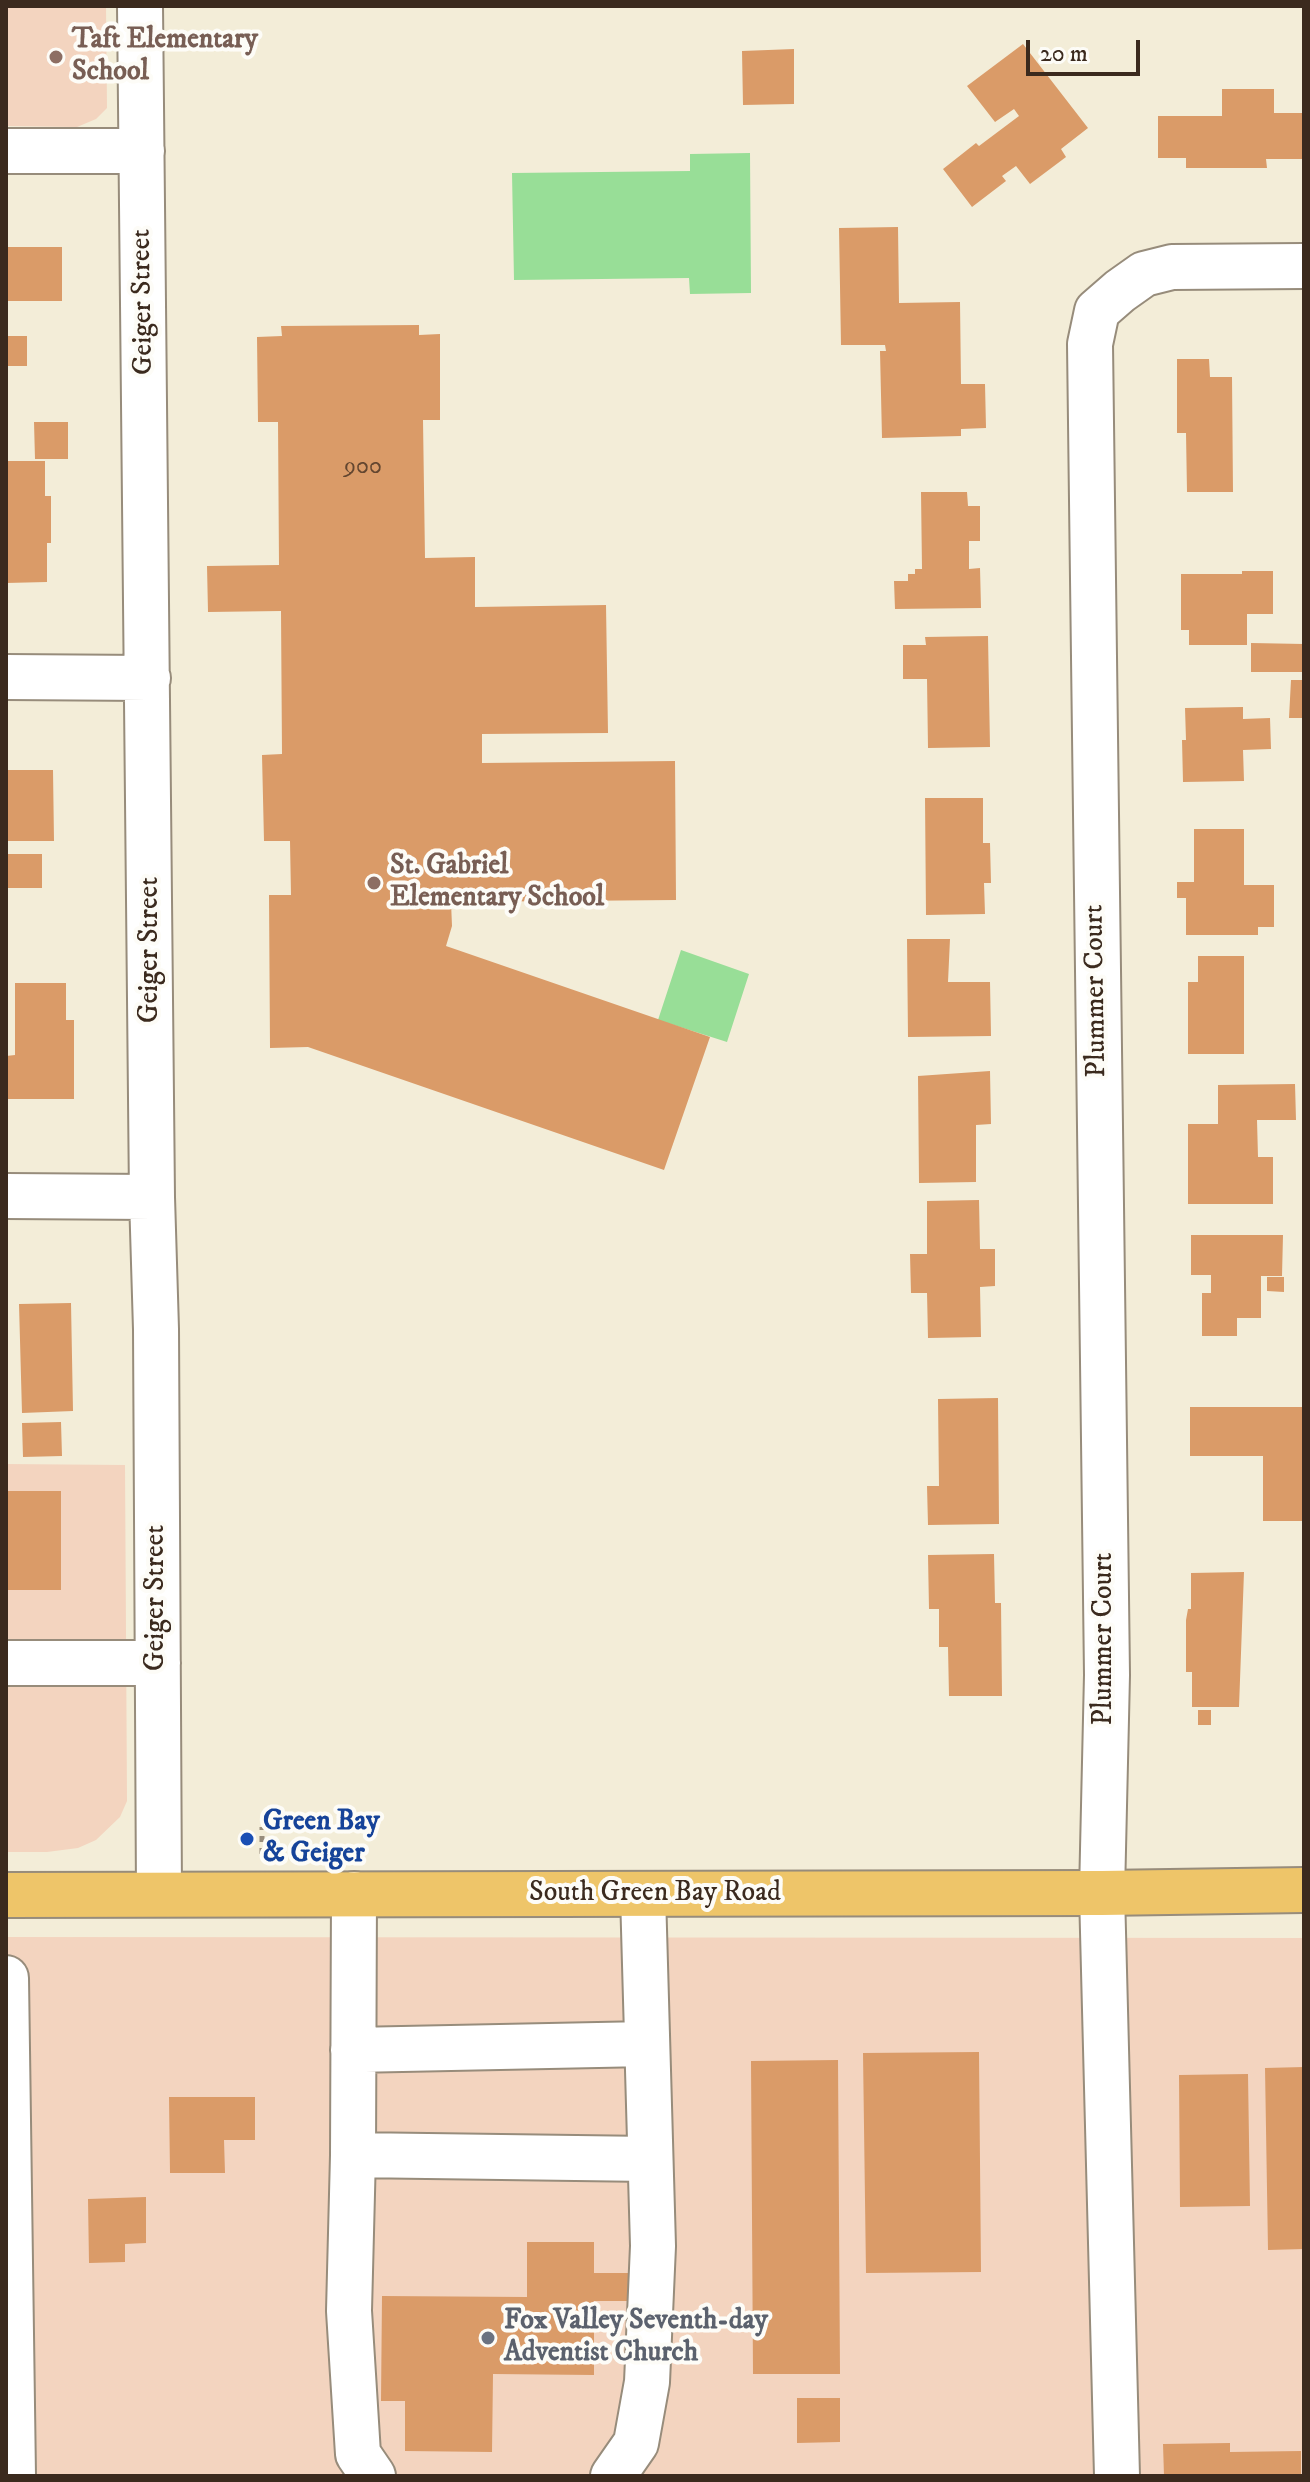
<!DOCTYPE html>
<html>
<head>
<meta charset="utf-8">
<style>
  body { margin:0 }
  #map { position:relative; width:1310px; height:2482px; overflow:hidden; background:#f3edd8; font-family:"IM FELL DW Pica",serif }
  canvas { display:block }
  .frame { position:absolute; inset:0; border:8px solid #3b2a1e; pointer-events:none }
  .scale { position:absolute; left:1026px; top:40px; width:114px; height:36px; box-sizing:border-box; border:4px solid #3b2a1e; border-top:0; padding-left:10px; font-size:24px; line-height:28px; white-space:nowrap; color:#3b2a1e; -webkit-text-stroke:6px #fdfcf7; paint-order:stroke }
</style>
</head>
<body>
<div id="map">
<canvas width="1310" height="2482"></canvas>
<div class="frame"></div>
<div class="scale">20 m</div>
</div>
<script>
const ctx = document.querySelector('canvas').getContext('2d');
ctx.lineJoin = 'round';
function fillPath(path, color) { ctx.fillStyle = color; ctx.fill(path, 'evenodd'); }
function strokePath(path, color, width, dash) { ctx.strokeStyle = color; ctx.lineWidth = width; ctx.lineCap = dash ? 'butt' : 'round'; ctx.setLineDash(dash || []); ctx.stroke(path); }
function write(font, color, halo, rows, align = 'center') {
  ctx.font = font + ' "IM FELL DW Pica",serif'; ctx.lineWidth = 8; ctx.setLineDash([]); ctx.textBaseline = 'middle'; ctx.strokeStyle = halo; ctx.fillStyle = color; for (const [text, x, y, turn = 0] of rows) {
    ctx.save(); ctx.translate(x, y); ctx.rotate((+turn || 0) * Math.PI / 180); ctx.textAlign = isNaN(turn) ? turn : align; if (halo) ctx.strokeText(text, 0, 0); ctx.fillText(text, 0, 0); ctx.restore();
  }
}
const built = new Path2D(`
  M6 6H106L107 108 96 119 77 127 6 126Z
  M6 1464 125 1465 127 1801 120 1817 96 1840 78 1848 47 1852H6Z
  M6 1937 1304 1938V2476H6Z`);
const green = new Path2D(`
  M750 153 751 293 690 294 689 278 514 280 512 173 690 171V154Z
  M681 950 749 974 727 1042 658 1020Z`);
const building = new Path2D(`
  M1023 44 1088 128 1061 149 1066 157 1030 184 1016 166 1002 176 1006 181 972 207 943 169 976 143 979 146 1019 116 1014 109 995 122 967 86Z
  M794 49V104L743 105 742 51Z
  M1222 89H1274V113H1304V159H1266L1267 168H1186V158H1158V116H1222Z
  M898 227 899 303 960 302 961 384H985L986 428 961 429V436L882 438 880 351H886L885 345H841L839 228Z
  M6 247H62V301H6Z
  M419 325V335L440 334V420H423L425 558 475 557V607L606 605 608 733 482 734V763L675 761 676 900 451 902 452 926 446 946 710 1037 664 1170 308 1047 270 1048 269 895H291L290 841H264L262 755 282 754 281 611 208 612 207 566 279 565 278 422H258L257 337 282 336 281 326Z
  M6 336H27V366H6Z
  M1177 359H1209L1210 377H1232L1233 492H1187L1186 433H1177Z
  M34 422H68V459H35Z
  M6 461H45V496H51V543H47V582L6 583Z
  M921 492H967L968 506H980V541H969V569L980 568 981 608 895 609 894 581H908V574H915V569H922Z
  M1242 571H1273V614H1247V645H1189V630H1181V574H1242Z
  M988 636 990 747 928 748 927 679H903V645H926L925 637Z
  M1251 643 1304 644V672H1251Z
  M1291 680H1304V718H1289Z
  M1243 707V719L1270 718 1271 749 1243 750 1244 781 1183 782 1182 740H1186L1185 708Z
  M6 770H53L54 841H6Z
  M925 798H983V843H990L991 883H984L985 914 926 915Z
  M1194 829H1244V885H1274V927H1258V935H1186V898H1177V882H1194Z
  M6 854H42V888H6Z
  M907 939H950L948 982H990L991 1036 908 1037Z
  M1198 956H1244V1054H1188V982H1198Z
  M15 983H66V1020H74V1099H6V1056L15 1055Z
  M990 1071 991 1124 976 1125V1182L919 1183 918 1076Z
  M1295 1084 1296 1120H1257L1258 1157H1273V1204H1188V1124H1218V1085Z
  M979 1200 980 1249H995V1286L980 1287 981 1337 928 1338 927 1293H911L910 1254H927V1201Z
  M1191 1235H1283L1282 1276H1261V1318H1237V1336H1202V1293H1211V1275H1191Z
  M1267 1277H1284V1292L1267 1291Z
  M71 1303 73 1411 22 1413 19 1304Z
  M998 1398 999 1524 928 1525 927 1486H939L938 1399Z
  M1190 1407H1304V1521H1263V1456H1190Z
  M61 1422 62 1456 23 1457 22 1423Z
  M6 1491H61V1590H6Z
  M994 1554 995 1603H1001L1002 1696H949L948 1647H939V1609H929L928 1555Z
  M1244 1572 1239 1707H1192V1672H1186V1620L1188 1609H1191V1573Z
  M1198 1710H1211V1725H1198Z
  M979 2052 981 2272 866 2273 863 2053Z
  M838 2060 840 2374H753L751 2061Z
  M1304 2067V2249L1268 2250 1265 2068Z
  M1248 2074 1250 2206 1180 2207 1179 2075Z
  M169 2097H255V2140H224L225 2173H170Z
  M146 2197V2243L125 2244V2262L89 2263 88 2199Z
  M527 2242H594V2273H630V2301H594V2375L493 2374 492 2452 405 2451V2401H381L382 2296 527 2297Z
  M797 2398H840V2442L797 2443Z
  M1230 2443V2452L1301 2451V2476H1164L1163 2444Z`);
const path = new Path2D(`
  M262 1854V1827`);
const minor = new Path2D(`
  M140 6 152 1197 156 1329 159 1894
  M6 151H142
  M6 677 148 678
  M6 1196 152 1197
  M6 1663H158
  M354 1894 353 2155 349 2311 358 2454 373 2476
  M6 1978 13 2476
  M353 2050 647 2044
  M353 2155 650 2159
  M613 2476 636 2443 647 2382 653 2246 643 1894
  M1117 2476 1102 1893 1107 1675 1090 344 1097 311 1120 291 1144 274 1172 267 1304 266`);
const major = new Path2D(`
  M6 1895 1102 1893 1304 1890`);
const markers = [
  [56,57,8,"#8d6e63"],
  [374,883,8,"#8d6e63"],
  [247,1839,8,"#1a4fb4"],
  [488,2338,8,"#6b7280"]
];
const numberNames = [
  ["900",363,468]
];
const educationNames = [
  ["Taft Elementary",72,41],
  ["School",72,73],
  ["St. Gabriel",390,867],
  ["Elementary School",390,899]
];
const streetNames = [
  ["Geiger Street",144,302,-91],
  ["Geiger Street",151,950,-90],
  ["Plummer Court",1097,991,-91],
  ["Geiger Street",157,1598,-90],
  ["Plummer Court",1105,1639,-90],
  ["South Green Bay Road",655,1894]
];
const transitNames = [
  ["Green Bay",263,1823],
  ["& Geiger",263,1855]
];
const worshipNames = [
  ["Fox Valley Seventh-day",504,2322],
  ["Adventist Church",504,2354]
];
fillPath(built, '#f3d4bf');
fillPath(green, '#98de97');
fillPath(building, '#da9b68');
strokePath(minor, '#978c7b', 48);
strokePath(major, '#978c7b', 48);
strokePath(path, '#978c7b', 5, [6, 6]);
strokePath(minor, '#fff', 44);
strokePath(major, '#eec569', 44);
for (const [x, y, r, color] of markers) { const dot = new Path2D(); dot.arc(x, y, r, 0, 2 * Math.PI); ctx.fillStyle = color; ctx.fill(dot); strokePath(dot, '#fdfcf7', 3); }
write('24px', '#634630', null, numberNames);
write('bold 28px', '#785e54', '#fdfcf7', educationNames, 'left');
write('28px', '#3b2a1e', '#fdfcf7', streetNames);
write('bold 28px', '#164399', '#fdfcf7', transitNames, 'left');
write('bold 28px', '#5b616d', '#fdfcf7', worshipNames, 'left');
</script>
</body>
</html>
